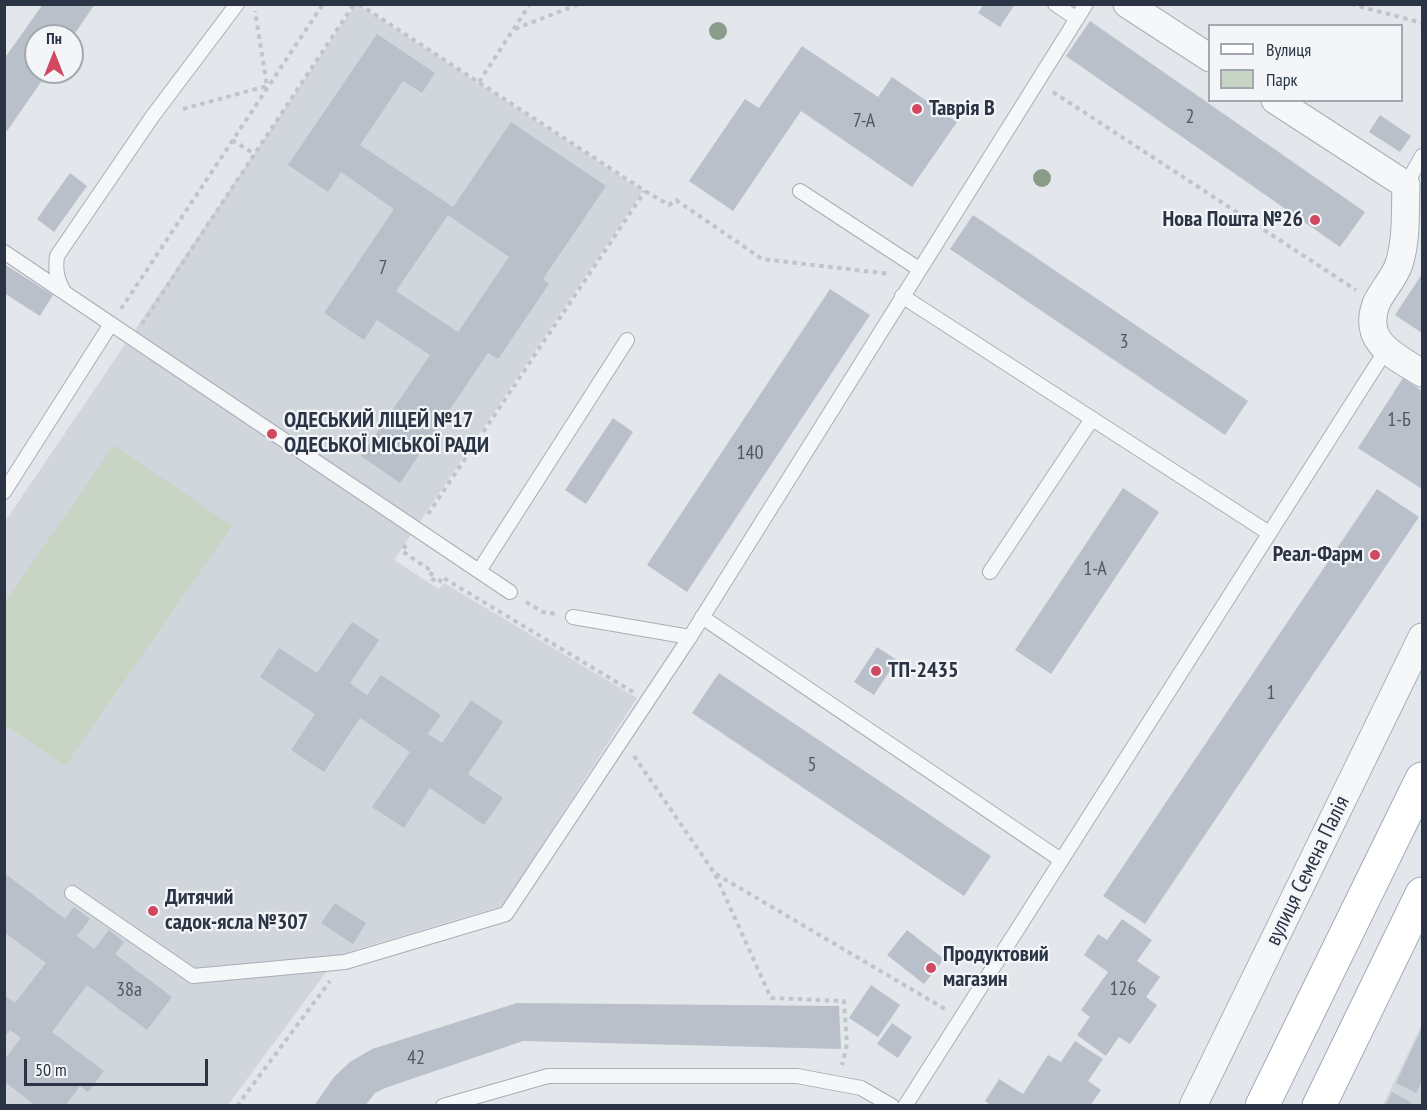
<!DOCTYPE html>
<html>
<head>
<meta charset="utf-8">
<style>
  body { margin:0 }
  #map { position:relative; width:1427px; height:1110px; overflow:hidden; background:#e3e6eb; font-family:"PT Sans Narrow",sans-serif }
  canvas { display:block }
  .frame { position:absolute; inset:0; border:6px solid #2a3444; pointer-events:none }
  .legend { position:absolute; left:1208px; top:24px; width:195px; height:78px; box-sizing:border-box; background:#f3f5f8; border:2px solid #a3a8b0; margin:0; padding:8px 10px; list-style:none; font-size:18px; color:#2a3444 }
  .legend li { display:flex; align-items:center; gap:12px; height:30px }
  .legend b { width:30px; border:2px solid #a3a8b0 }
  .north { position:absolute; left:24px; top:24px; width:60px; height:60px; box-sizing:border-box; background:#f3f5f8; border:2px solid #a3a8b0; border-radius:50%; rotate:0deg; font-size:16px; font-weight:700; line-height:24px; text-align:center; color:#2a3444 }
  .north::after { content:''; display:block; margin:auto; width:21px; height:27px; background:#d04960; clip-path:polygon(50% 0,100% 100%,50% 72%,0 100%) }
  .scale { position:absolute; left:24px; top:1059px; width:184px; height:27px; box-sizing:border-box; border:3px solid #2a3444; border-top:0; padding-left:8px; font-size:18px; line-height:21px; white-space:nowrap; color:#2a3444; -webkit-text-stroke:4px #f3f5f8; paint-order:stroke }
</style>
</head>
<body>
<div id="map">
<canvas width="1427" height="1110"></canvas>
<div class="frame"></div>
<ul class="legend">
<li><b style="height:8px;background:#fff"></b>Вулиця</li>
<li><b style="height:16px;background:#c9d5c4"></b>Парк</li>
</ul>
<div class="north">Пн</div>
<div class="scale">50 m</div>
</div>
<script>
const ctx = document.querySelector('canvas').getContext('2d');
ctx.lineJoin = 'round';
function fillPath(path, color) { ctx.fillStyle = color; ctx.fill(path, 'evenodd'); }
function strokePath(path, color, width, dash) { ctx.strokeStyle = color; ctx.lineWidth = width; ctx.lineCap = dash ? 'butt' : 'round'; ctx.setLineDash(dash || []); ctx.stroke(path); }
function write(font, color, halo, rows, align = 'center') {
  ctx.font = font + ' "PT Sans Narrow",sans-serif'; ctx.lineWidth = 4.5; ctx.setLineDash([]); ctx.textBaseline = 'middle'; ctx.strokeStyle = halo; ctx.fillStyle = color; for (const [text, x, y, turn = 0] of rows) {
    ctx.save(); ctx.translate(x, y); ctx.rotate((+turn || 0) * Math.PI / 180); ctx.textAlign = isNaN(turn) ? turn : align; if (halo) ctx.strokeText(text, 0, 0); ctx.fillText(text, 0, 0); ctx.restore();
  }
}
const built = new Path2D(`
  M355 5H359L643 191 394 560 439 589 444 583 637 698 503 906 358 949 332 964 228 1105H5L4 523Z
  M1422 1024V1105H1383Z`);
const green = new Path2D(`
  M114 445 232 526 65 766 5 725V602Z`);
const building = new Path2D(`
  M43 4H95L73 36H36V72H48L7 131 4 129V59Z
  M984 4H1015L1000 27 978 13Z
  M1090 21 1365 212 1340 247 1066 56Z
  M377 34 435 73 422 93 403 81 360 145 453 207 511 122 606 186 543 279 549 284 498 359 488 353 400 483 361 456 430 355 377 320 364 340 324 313 394 209 341 172 328 192 288 165ZM448 215 509 257 458 332 396 291Z
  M802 46 878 97 892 77 957 122 912 187 801 111 733 211 689 181 745 99 759 108Z
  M1380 115 1411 136 1400 152 1369 132Z
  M70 173 87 186 54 232 37 219Z
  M973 215 1248 401 1225 435 950 249Z
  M4 264 53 295 40 316 4 293Z
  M1422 274V333L1395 315Z
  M830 289 870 315 687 592 647 565Z
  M1403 378 1422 391V489L1358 448Z
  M613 418 633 432 586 504 565 490Z
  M1123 488 1159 512 1051 674 1015 650Z
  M1377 489 1419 517 1145 924 1103 896Z
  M352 622 379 640 350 683 367 695 381 675 441 715 428 734 442 743 471 700 503 722 468 774 503 798 484 825 430 788 404 828 372 807 410 752 360 718 324 772 291 750 315 714 260 677 279 648 317 673Z
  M877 647 897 660 874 695 854 682Z
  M719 673 991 856 964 896 692 713Z
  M7 875 65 919 74 907 90 919 77 936 94 949 109 930 124 942 115 954 172 997 147 1030 87 985 52 1032 104 1071 88 1092 80 1086 65 1106H36L4 1081V1060L21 1038 10 1030 4 1037V995L15 1003 46 963 4 932V879Z
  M335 903 366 923 353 944 321 923Z
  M1122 919 1152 940 1137 961 1160 977 1146 997 1157 1005 1130 1044 1119 1037 1106 1056 1077 1035 1090 1017 1081 1010 1108 972 1084 955 1098 934 1107 940Z
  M907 930 944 959 924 984 887 955Z
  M871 985 900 1005 878 1037 849 1018Z
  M517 1003 839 1006 841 1049 523 1041 385 1088 375 1093 365 1106H314L334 1077 350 1062 372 1049Z
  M892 1023 912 1037 898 1058 877 1044Z
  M1422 1028V1081L1416 1093 1396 1083Z
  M1075 1041 1103 1059 1088 1081 1101 1090 1090 1106H992L985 1101 999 1079 1023 1094 1048 1055 1061 1062Z
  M1392 1092 1411 1102 1409 1106H1385Z`);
const path = new Path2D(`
  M359 4 645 191 669 205 676 200 762 259 890 274
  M1351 4 1422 23
  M515 29 579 4
  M479 82 530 4
  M1053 92 1356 290
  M183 109 267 86 255 11
  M232 140 253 153
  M121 309 323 4
  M142 324 354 4
  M428 514 645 191
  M406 545 402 551 433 572 429 577 439 583 442 577 633 692
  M526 602 543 612 557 614
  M634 756 715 874 771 998 844 1001 847 1044 842 1065
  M716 874 945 1009
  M237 1106 330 981`);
const service = new Path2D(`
  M1055 4 1077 19
  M1406 185 1422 156
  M800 191 919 269
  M4 252 510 592
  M64 292C57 279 55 270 57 256L152 117 237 4
  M902 296 1269 533
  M4 492 111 324
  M479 571 627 340
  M990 572 1092 419
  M573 617 690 637
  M702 617 1061 860
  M72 893 193 976 345 962 506 914 690 637 1086 4
  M443 1106 548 1076H797L861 1088 892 1106
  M905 1106 1386 350`);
const minor = new Path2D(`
  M1127 4 1210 58
  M1275 100 1406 185C1405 210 1407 239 1399 264 1394 279 1382 290 1376 304 1362 343 1395 356 1422 373
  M1193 1106 1422 637`);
const primary = new Path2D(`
  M1262 1106 1422 779
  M1319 1106 1422 894`);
const trees = [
  [718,31],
  [1042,178]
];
const markers = [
  [917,109,6,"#d04960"],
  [1315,220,6,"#d04960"],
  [272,434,6,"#d04960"],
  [1375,555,6,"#d04960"],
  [876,671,6,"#d04960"],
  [153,911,6,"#d04960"],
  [931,968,6,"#d04960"]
];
const numberNames = [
  ["2",1190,117],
  ["7-А",864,121],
  ["7",383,268],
  ["3",1124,342],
  ["1-Б",1399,420],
  ["140",750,453],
  ["1-А",1095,569],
  ["1",1271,693],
  ["5",812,765],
  ["126",1123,989],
  ["38а",129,990],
  ["42",416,1058]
];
const poiNames = [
  ["Таврія В",929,109],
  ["Нова Пошта №26",1303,220,"right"],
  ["ОДЕСЬКИЙ ЛІЦЕЙ №17",284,421],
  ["ОДЕСЬКОЇ МІСЬКОЇ РАДИ",284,446],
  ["Реал-Фарм",1363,555,"right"],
  ["ТП-2435",888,671],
  ["Дитячий",165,898],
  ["садок-ясла №307",165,923],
  ["Продуктовий",943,955],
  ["магазин",943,980]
];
const streetNames = [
  ["вулиця Семена Палія",1308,871,-64]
];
fillPath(built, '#d1d6dd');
fillPath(green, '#c9d5c4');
fillPath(building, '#bac0c9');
strokePath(service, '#a8adb6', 16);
strokePath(minor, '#a8adb6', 29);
strokePath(primary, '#a2abb7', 35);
strokePath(path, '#c1c4ca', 4, [4.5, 4.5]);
strokePath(service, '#f6f7f9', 14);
strokePath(minor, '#f6f7f9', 27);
strokePath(primary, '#fff', 33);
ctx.fillStyle = '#899c89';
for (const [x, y] of trees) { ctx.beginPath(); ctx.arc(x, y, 9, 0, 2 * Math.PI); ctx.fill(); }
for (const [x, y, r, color] of markers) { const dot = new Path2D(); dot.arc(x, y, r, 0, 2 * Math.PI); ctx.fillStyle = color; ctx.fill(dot); strokePath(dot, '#f3f5f8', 2); }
write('20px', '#4e5765', null, numberNames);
write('bold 22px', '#2a3444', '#f3f5f8', poiNames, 'left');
write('22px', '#2a3444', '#f3f5f8', streetNames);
</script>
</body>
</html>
